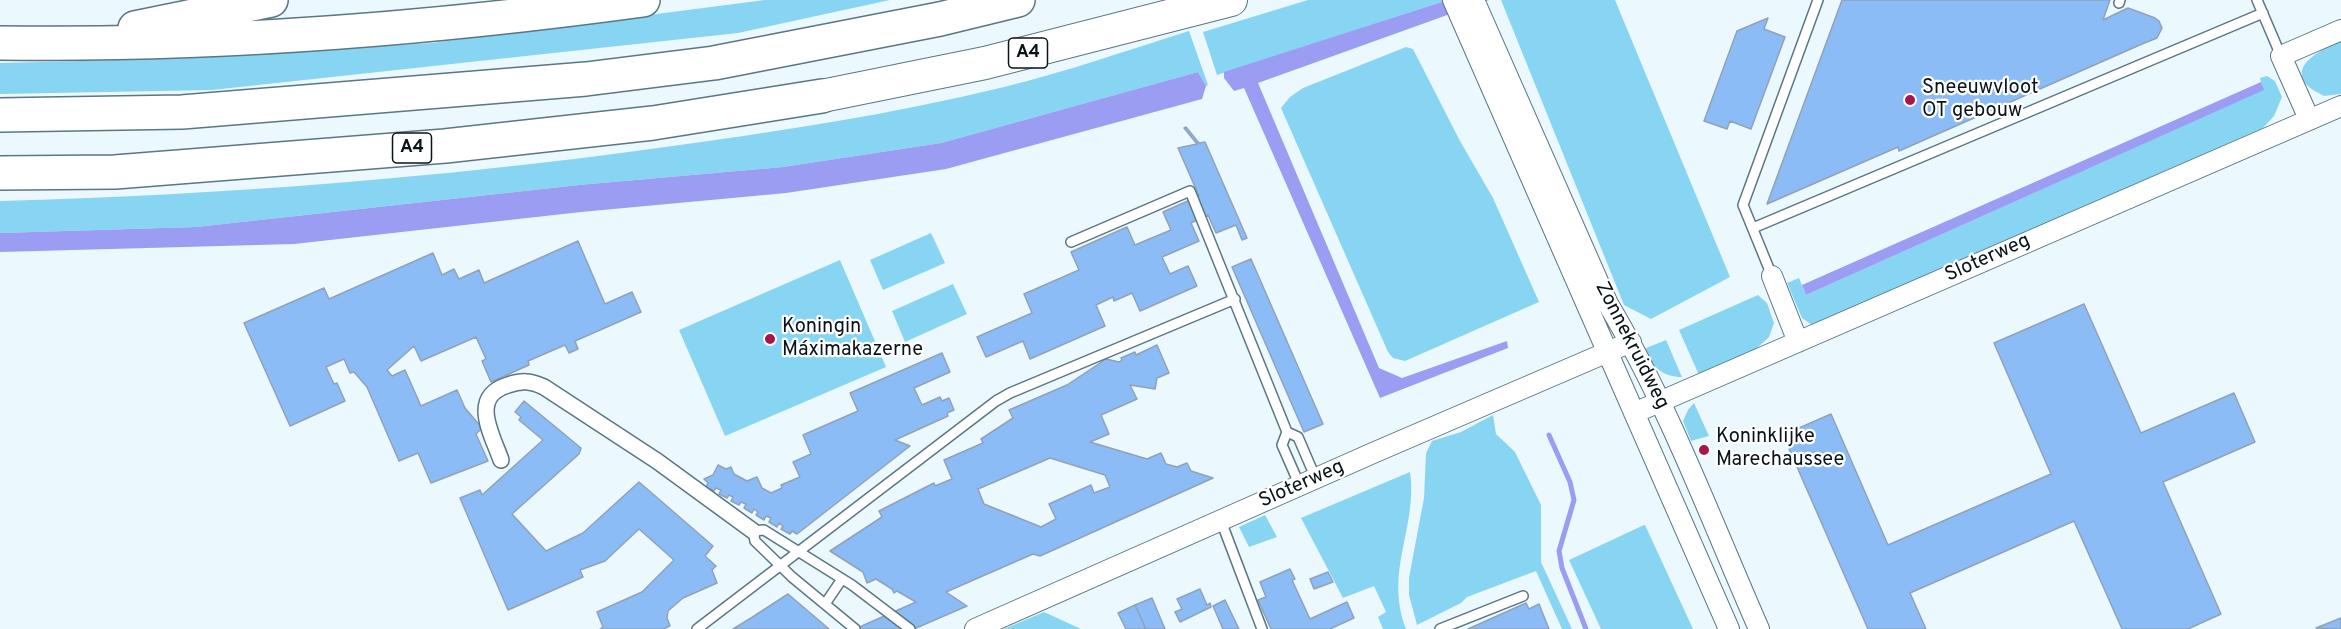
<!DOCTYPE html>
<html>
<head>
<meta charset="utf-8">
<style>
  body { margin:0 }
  canvas { display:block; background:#ebf8fd }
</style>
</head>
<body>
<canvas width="2341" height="629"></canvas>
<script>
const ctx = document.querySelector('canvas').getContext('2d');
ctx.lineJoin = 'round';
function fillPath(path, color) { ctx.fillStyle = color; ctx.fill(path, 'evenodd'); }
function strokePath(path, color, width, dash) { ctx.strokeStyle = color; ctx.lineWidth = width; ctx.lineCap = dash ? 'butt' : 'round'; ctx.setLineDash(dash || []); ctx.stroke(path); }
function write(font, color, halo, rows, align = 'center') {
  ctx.font = font + ' Overpass,sans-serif'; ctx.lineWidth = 4.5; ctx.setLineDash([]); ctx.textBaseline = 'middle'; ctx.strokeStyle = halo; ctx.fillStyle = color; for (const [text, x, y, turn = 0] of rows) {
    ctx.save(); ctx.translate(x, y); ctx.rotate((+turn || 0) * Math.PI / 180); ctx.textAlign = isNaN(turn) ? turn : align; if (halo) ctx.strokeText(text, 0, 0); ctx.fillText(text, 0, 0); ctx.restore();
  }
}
const green = new Path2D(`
  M765 0H890L738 33 212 90 0 94V63L197 58 432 43Z
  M1308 0H1448L1217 75 1203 32Z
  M1501 0H1615L1730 277 1651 319 1624 305Z
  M1189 31 1208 85 1206 86 1198 72 941 143 783 167 579 185 196 227 0 233V201C220 195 440 178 658 148 774 132 890 115 1004 87 1066 72 1128 50 1189 31Z
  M2341 41V94L2324 96C2319 93 2312 90 2308 86 2287 64 2326 48 2341 41Z
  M1406 47 1413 49 1460 141 1493 198 1539 302 1405 361 1393 358 1388 352 1281 108 1290 97 1303 88Z
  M2267 76 2275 81 2282 97 2274 116 2263 128 1812 325 1802 318 1787 283 1799 278 1806 295 2263 90 2260 78Z
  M931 233 945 263 883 290 870 260Z
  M840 260 886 367 725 436 679 330Z
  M953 284 967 314 905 342 892 311Z
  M1758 295 1767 303 1774 323 1769 337 1755 350 1699 375 1679 330Z
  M1666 340 1682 377C1663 377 1652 367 1644 349Z
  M1694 403 1709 436 1691 441 1683 421 1688 410Z
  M1493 415 1496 434 1515 452 1541 505V562L1572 629H1562L1536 571 1467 597 1461 603 1417 625 1409 595V578L1424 498 1426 453 1432 441 1461 432Z
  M1410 472C1418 528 1384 570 1406 629H1383L1378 617 1386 612 1374 586 1343 598 1301 518Z
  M1265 515 1277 537 1249 547 1239 527Z
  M1644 525H1645L1693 629H1601L1569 560Z
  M1044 612 1081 629H1004Z`);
const water = new Path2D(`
  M1448 0H1489L1258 83 1379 368 1402 378 1507 341 1508 348 1380 398 1244 88 1234 91 1224 78V72Z
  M1198 72 1206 86 1202 99 946 169 786 193 581 212 294 244 0 252V233L196 227 579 185 783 167 941 143Z
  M2261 82 2264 90 1806 295 1802 285Z`);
const stream = new Path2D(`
  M1549 435 1570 482 1574 500 1559 551 1562 568 1586 629`);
const building = new Path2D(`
  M1842 0H2110L2103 20 2128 8 2155 18 2159 21 2162 28 2157 38 2142 44 1899 151 1898 147 1767 204Z
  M1768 18 1764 29 1785 37 1751 129 1730 121 1727 129 1704 121 1737 31Z
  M1186 127 1199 143 1205 142 1247 238 1242 240 1236 225 1216 233 1208 215 1191 223 1199 241 1162 257 1170 274 1188 266 1197 286 1140 311 1132 293 1114 301 1113 297 1096 305 1105 326 1030 359 1023 341 986 357 977 337 1032 313 1024 294 1079 270 1071 252 1127 227 1135 245 1171 230 1163 212 1199 196 1178 148 1197 144 1184 128Z
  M578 241 605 304 632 292 641 312 575 341 578 349 569 353 565 345 528 361 529 365 491 382 482 361 486 359 476 337 421 361 414 346 387 370 392 376 405 370 421 406 457 390 465 408 482 428 476 434 488 461 431 483 418 453 399 461 367 387 354 372 350 373 344 359 326 367 334 384 337 383 345 401 290 426 244 323 324 288 329 299 433 253 442 275 454 269 459 279 479 270 484 283Z
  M1251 259 1323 424 1304 432 1232 267Z
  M2084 304 2141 433 2234 393 2255 442 2163 482 2221 614 2188 629H2122L2074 521 1910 593 1926 629H1868L1783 435 1831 414 1888 545 2051 474 1994 343Z
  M1157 345 1169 373 1157 378 1155 389 1130 385 1137 399 1101 415 1109 434 1090 442 1147 459 1161 453 1166 464 1177 467 1187 463 1191 471 1213 478 1040 556 1033 554 946 592 967 606 914 629H855L916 602 897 591 894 593 892 589 876 579 867 583 863 572 830 551 882 517 879 511 934 483 935 486 952 479 944 460 983 443 981 439 1013 418 1009 410 1067 385 1106 359 1119 362 1122 360 1121 358 1135 352 1136 355ZM1050 458 1105 475 1110 487 1094 493 1091 485 1049 504 1056 519 1041 527 984 504 978 489Z
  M942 353 950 372 914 388 922 405 940 397 942 401 949 398 954 410 947 413 948 416 895 440 910 446 797 534 792 531 790 534 781 529 783 526 779 523 777 527 769 522 771 518 766 516 764 520 756 515 758 512 754 509 752 513 744 508 746 504 741 502 739 505 731 501 733 497 729 495 727 498 719 494 721 490 716 488 714 491 706 487 708 483 704 479 713 475 718 465 726 469 731 467 734 474 747 481 757 477 762 488 771 493 782 488 781 485 800 477 793 462 811 454 803 435 858 411 850 393Z
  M524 401 581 448 579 454 512 514 546 551 583 533 639 482 713 546 705 556 716 566 712 570 717 583 683 598 668 611 667 618 670 626 663 629H600L603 627 597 612 642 592 674 560 639 529 605 561 580 570 583 577 508 610 460 498 480 490 482 495 543 440 519 420 521 417 515 412Z
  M1290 569 1295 579 1292 580 1310 619 1347 602 1354 618 1330 629H1271L1258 600 1266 597 1260 582Z
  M1328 572 1333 582 1314 589 1310 579Z
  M1200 589 1207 605 1210 603 1211 607 1180 622 1175 612 1182 609 1177 599Z
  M788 594 829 629H733L751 618Z
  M1152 598 1165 629H1146L1135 605Z
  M1225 600 1239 629H1223L1213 606Z
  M1526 603 1529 609 1539 604 1549 629H1468Z
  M1135 605 1146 629H1126L1118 613Z
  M2341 618V629L2316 628Z`);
const service = new Path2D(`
  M2257 0 2281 56
  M2119 3 2120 0
  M1753 228 2263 13
  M1071 242 1190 191 1287 432 1282 445 1300 486
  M1772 276 1743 205 1818 0
  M1287 432 1298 437 1316 479
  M1221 521 1262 629
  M825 604 842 579
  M697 629 996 401 1010 393 1235 299
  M855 629 792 577 755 541 753 531 764 530 852 585 910 629
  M1440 629 1523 596`);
const pedestrian = new Path2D(`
  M501 460C492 434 469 397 508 385 522 380 531 381 544 387L657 461 753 531`);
const minor = new Path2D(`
  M1453 0 1729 629
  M1474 0 1608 304C1669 406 1711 520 1759 629
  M2309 119 2281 56 2341 30
  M1772 276 1798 342
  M1634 413 2341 106
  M975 629 1373 453 1631 342`);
const trunk = new Path2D(`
  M822 96 985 63 1231 0`);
const motorway = new Path2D(`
  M135 28 271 0
  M0 43C216 46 430 29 643 0
  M0 115 182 112 586 79 714 63 940 19 1018 0
  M0 173 115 172 445 146 653 123 822 96`);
const markers = [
  [1910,100,6,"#a8144b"],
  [770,339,6,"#a8144b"],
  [1704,450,6,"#a8144b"]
];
const shields = [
  [1028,53,39],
  [412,148,39]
];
const shieldNames = [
  ["A4",1028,53],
  ["A4",412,148]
];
const poiNames = [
  ["Sneeuwvloot",1922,89],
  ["OT gebouw",1922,112],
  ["Koningin",782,328],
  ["Máximakazerne",782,351],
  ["Koninklijke",1716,438],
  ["Marechaussee",1716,461]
];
const streetNames = [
  ["Sloterweg",1988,259,-24],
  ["Zonnekruidweg",1631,346,63],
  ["Sloterweg",1302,485,-24]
];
fillPath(green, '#88d5f3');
fillPath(water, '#9a9df2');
strokePath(stream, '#9a9df2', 5);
fillPath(building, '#8cbcf6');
strokePath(building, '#90a2b9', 1.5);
strokePath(service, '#5a7783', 12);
strokePath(pedestrian, '#5a7783', 18);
strokePath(minor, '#5a7783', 22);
strokePath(trunk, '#5a7783', 34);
strokePath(motorway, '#5a7783', 36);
strokePath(service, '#fff', 9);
strokePath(pedestrian, '#fff', 15);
strokePath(minor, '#fff', 20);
strokePath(trunk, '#fff', 32);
strokePath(motorway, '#fff', 33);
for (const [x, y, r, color] of markers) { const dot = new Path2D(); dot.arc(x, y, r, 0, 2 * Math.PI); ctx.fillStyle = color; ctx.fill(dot); strokePath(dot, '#fff', 2); }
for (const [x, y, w] of shields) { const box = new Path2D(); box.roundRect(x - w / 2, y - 15, w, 30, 4.5); ctx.fillStyle = '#fff'; ctx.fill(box); strokePath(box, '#081418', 1.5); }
write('bold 18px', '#081418', null, shieldNames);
write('20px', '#081418', '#fff', poiNames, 'left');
write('20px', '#081418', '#fff', streetNames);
</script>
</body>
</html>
